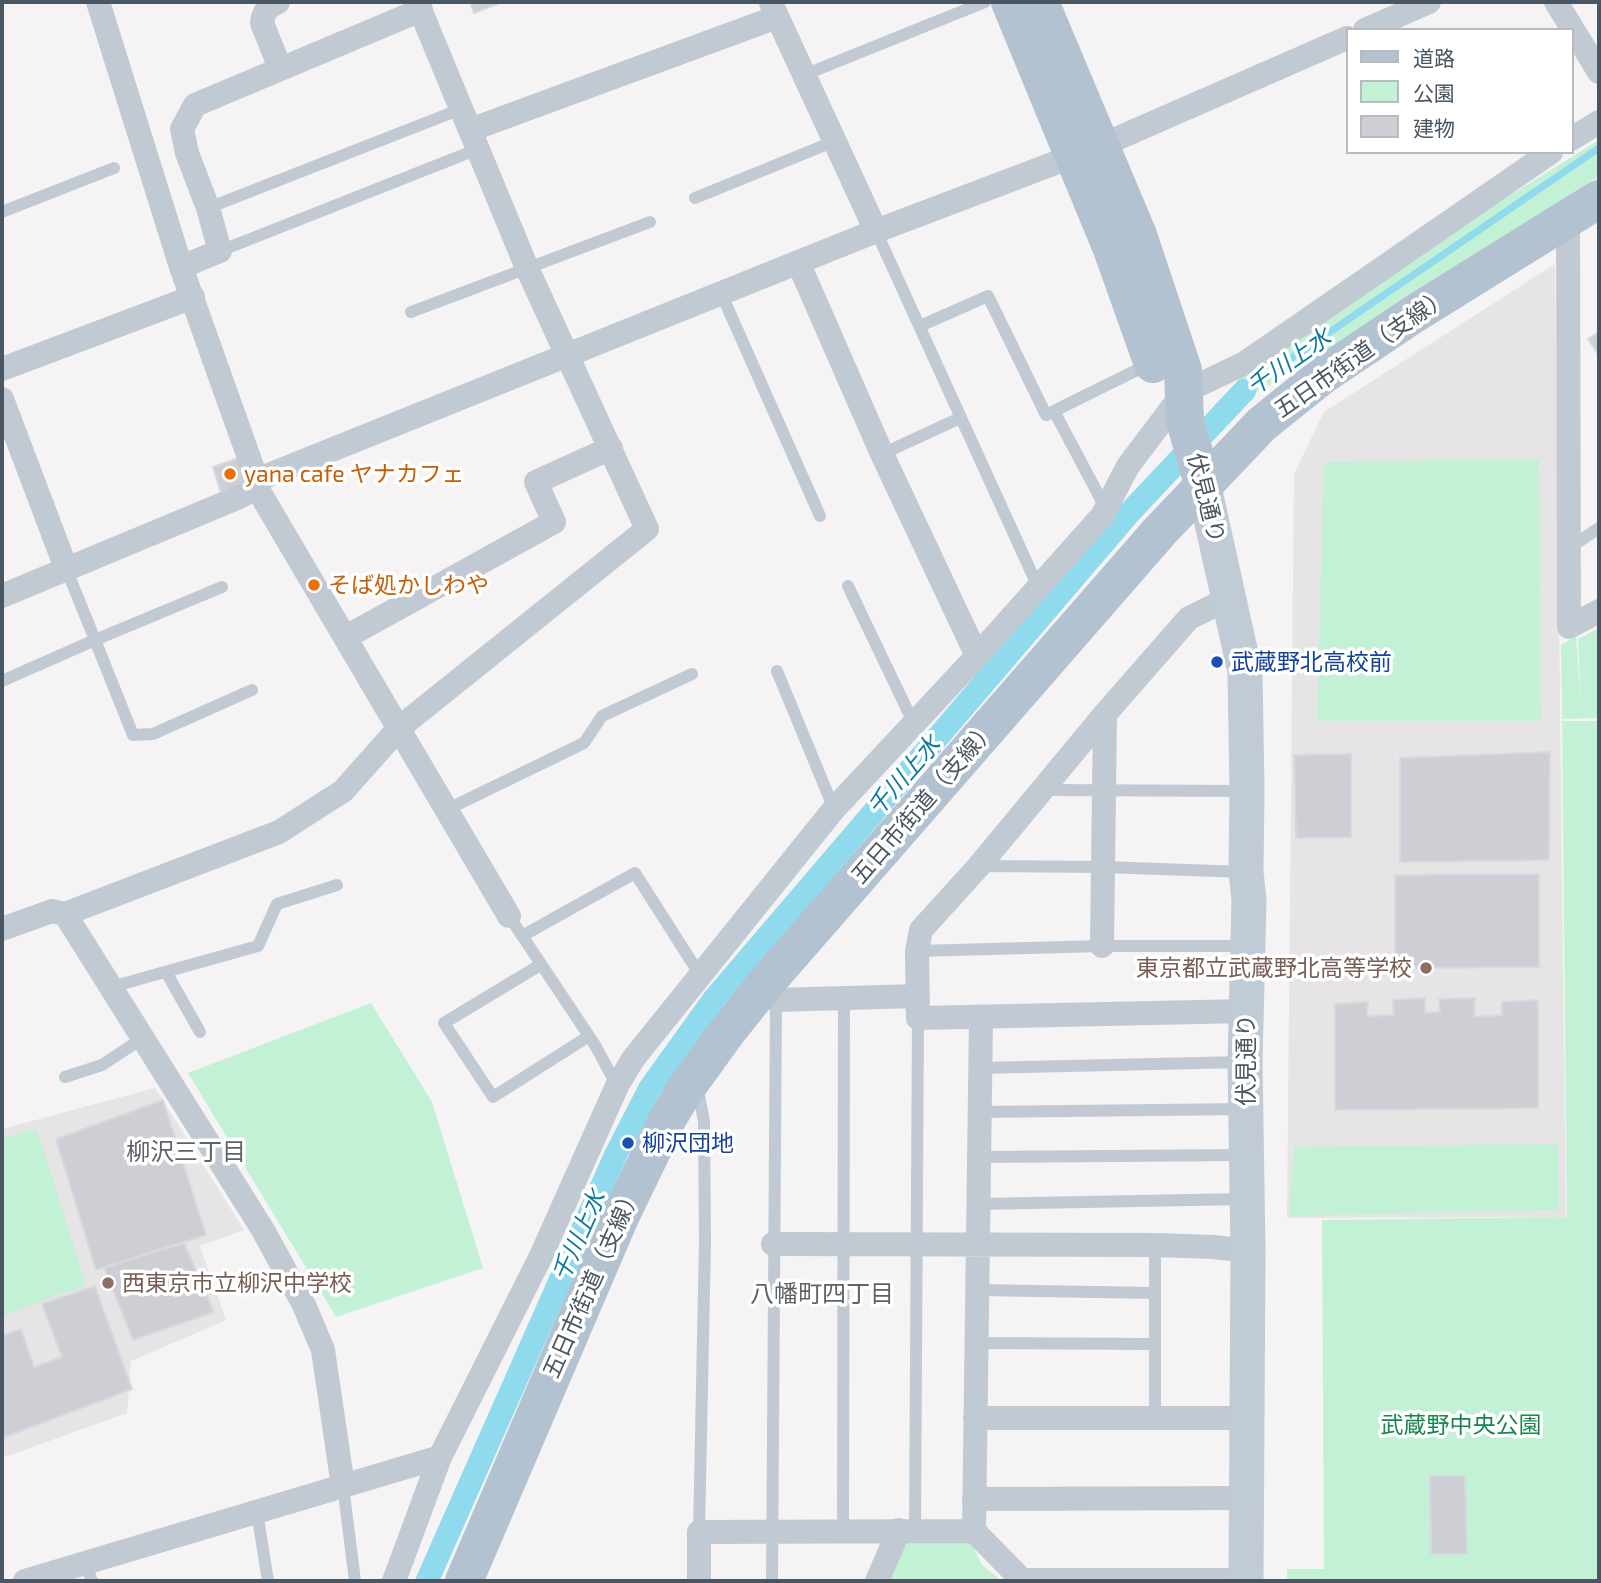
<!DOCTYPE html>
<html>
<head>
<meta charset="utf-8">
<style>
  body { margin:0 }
  #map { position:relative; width:1601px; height:1583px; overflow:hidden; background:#f5f3f3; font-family:"Exo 2","Noto Sans JP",sans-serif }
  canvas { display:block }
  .frame { position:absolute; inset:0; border:4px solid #4a5661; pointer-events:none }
  .legend { position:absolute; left:1346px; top:28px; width:228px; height:126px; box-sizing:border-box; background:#fff; border:2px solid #b7bbc0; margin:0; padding:9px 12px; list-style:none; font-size:21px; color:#4a5661 }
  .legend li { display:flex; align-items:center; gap:14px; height:35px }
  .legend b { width:35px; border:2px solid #b7bbc0 }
</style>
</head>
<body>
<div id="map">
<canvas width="1601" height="1583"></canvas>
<div class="frame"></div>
<ul class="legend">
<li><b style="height:9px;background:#b3c2d1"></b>道路</li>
<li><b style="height:19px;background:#c3f1d5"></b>公園</li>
<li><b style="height:19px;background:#cdcfd5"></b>建物</li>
</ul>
</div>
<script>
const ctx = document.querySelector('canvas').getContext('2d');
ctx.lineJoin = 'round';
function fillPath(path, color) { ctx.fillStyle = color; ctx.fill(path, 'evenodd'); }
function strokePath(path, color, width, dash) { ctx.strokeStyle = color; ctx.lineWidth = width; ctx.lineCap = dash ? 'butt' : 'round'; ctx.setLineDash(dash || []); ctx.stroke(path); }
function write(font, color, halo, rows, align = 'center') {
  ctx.font = font + ' "Exo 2","Noto Sans JP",sans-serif'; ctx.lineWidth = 7; ctx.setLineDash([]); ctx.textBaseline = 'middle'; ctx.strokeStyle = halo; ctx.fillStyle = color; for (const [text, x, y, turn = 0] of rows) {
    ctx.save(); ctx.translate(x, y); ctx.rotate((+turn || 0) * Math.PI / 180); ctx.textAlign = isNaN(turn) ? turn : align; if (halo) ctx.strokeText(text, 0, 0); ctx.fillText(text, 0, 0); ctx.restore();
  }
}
const education = new Path2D(`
  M1555 264 1566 1217 1287 1218 1294 474 1324 412Z
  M155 1088 244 1230 200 1246 226 1320 131 1361 127 1413 2 1458V1129Z`);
const green = new Path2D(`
  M1599 140V176L1323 355 1257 392 1242 388 1235 376 1467 222Z
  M1539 459 1541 721H1317L1324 462Z
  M1599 628V700H1596L1599 701V718L1562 719 1561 645 1576 636 1581 701 1578 639Z
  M1562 721H1599V1581H1287V1569H1324L1322 1220 1567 1217Z
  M371 1003 432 1102 483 1268 336 1317 188 1073Z
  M37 1129 86 1285 2 1316V1138Z
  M1558 1144 1559 1210 1289 1216 1294 1147Z
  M902 1537 970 1538 981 1564 1002 1581H883Z`);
const stream = new Path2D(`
  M1245 390 1599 148`);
const canal = new Path2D(`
  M427 1581 616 1154 650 1088 714 999 1131 511 1245 390`);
const building = new Path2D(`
  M470 2H502L474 13Z
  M1599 332V353L1598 354 1588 339Z
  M239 458 246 483 221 493 213 467Z
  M1550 752 1549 860 1400 862V758Z
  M1351 754V837L1296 838 1294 755Z
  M1539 874V967L1395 968V875Z
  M1425 998V1013L1440 1012 1439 999 1475 998 1474 1017 1502 1015V1002L1538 1000V1108L1335 1110V1004L1368 1002 1367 1016 1394 1015 1393 1000Z
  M163 1100 206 1235 96 1270 56 1139Z
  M184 1243 214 1312 133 1340 104 1267Z
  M95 1286 132 1389 2 1438V1336L21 1329 34 1367 62 1357 42 1304Z
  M1430 1476H1465L1467 1554H1431Z`);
const lane = new Path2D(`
  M804 75 985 2
  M695 198 835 141
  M208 208 461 109
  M2 212 114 168
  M876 231 1038 587
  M220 251 478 149
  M721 293 820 516
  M411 312 650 222
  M920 326 988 296 1046 415 1149 364
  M1054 411 1106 509
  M882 454 960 418
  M1569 548 1599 528
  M848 586 914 724
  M222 587 95 640 133 735 153 734 252 690
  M777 671 834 809
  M2 681 95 640 66 568
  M1043 790 1245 791
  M446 810 584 743 602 716 692 674
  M979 866 1103 867 1244 872
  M509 916 595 1045 617 1086
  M522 936 635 873 700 975
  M917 951 1102 946H1246
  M540 965 444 1023 493 1097 589 1036
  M166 972 200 1032
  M111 987 258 946 277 904 337 885
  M980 1068 1242 1062
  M65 1077 102 1065 143 1038
  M697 1086 704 1121 705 1241 699 1532
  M979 1112 1245 1109
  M979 1157 1245 1155
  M978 1204 1244 1199
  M977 1290 1155 1293
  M976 1343 1155 1344
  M1155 1417V1245
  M343 1486 355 1581
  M257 1512 268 1581
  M843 1530 844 998
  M915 1530 918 1018
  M85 1563 92 1581
  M1018 1574H1244
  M772 1581 776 1000`);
const street = new Path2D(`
  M98 2 181 267 247 452 256 478 257 488 509 916
  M278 2C268 6 263 12 262 23L280 68
  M1556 2 1599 72
  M771 3 876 231
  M1365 30 1429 2
  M470 130 777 17
  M1571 139 1599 122
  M1568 219 1569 627 1599 611
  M798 262 882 454 977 656
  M181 267 220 251 208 208 187 153 182 129 195 105 421 10
  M2 369 193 297
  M2 399 66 568
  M2 596 235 499 257 488 264 477 876 231 1100 146 1347 38
  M1230 598 1189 618 1105 714 979 866 921 930 917 951 918 1018 1246 1011
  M346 637 554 522 536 482 611 448
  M65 914 263 1230 304 1305 323 1350 343 1486
  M2 929 52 911 65 914 279 832 343 791 399 728 647 529 527 268 417 2
  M1102 946 1105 714
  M765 984 776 1000 918 996
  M981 1017 974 1531 1023 1581
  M773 1244 1155 1245 1214 1247 1248 1251
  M975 1418H1247
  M974 1499 1247 1498
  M25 1581 440 1457
  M394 1581 440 1457 541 1256 617 1086 633 1059 834 809 977 656 1102 516 1128 466 1184 392 1245 363 1551 152
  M699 1581V1532L974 1531
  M877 1581 899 1530`);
const secondary = new Path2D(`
  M1204 487 1245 672 1247 791 1246 872 1249 900 1245 1062 1248 1251 1246 1581`);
const primary = new Path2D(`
  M1010 2 1112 249 1153 364
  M1040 2 1138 235 1183 370 1185 421 1204 487
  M464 1581 620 1217 668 1118 684 1091 726 1033 765 984 1160 531 1262 424 1323 375 1414 314 1599 199`);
const markers = [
  [230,474,7,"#e8710a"],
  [314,585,7,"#e8710a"],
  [1217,662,7,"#1a4fb4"],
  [1426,968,7,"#8d6e63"],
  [628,1143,7,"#1a4fb4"],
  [108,1283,7,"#8d6e63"]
];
const streetNames = [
  ["五日市街道（支線）",1362,353,-35],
  ["伏見通り",1206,498,76],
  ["五日市街道（支線）",924,802,-49],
  ["伏見通り",1246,1060,-90],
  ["五日市街道（支線）",592,1282,-66]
];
const foodNames = [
  ["yana cafe ヤナカフェ",244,474],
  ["そば処かしわや",328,585]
];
const transitNames = [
  ["武蔵野北高校前",1231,662],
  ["柳沢団地",642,1143]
];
const educationNames = [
  ["東京都立武蔵野北高等学校",1412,968],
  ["西東京市立柳沢中学校",122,1283,"left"]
];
const parkNames = [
  ["武蔵野中央公園",1461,1425]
];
const waterNames = [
  ["千川上水",1289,362,-35],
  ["千川上水",904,776,-49],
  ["千川上水",579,1236,-66]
];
const neighbourhoodNames = [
  ["柳沢三丁目",186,1152],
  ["八幡町四丁目",822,1294]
];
fillPath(education, '#e6e4e5');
fillPath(green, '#c3f1d5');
strokePath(stream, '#90daee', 7);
strokePath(canal, '#90daee', 23);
fillPath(building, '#cdcfd5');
strokePath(building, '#d7d9de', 2);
strokePath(lane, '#c1cad2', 12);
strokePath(street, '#c1cad2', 24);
strokePath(secondary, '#c1cbd6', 35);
strokePath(primary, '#b3c2d1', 38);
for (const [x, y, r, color] of markers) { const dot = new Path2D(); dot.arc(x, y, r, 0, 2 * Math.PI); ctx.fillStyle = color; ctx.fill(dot); strokePath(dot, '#fff', 2.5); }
write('23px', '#4a5661', '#fff', streetNames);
write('23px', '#c56008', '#fff', foodNames, 'left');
write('23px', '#164399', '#fff', transitNames, 'left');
write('23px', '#785e54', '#fff', educationNames, 'right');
write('23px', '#17864f', '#fff', parkNames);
write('italic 24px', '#0c7c9b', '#fff', waterNames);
write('24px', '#5f6368', '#fff', neighbourhoodNames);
</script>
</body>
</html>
